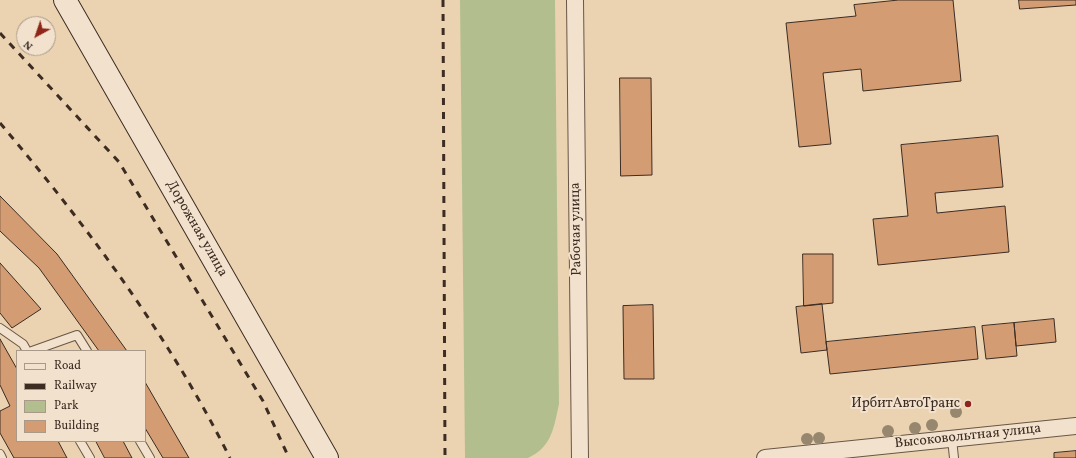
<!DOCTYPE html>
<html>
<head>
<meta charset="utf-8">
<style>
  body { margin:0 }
  #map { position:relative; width:1076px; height:458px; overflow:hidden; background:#ebd3b2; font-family:Vollkorn,serif }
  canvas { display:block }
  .legend { position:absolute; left:16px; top:350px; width:130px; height:92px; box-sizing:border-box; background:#f2e2cd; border:1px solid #a99989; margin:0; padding:5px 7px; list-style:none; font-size:12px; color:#3c2c22 }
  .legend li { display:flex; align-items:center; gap:8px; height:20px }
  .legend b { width:20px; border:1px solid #a99989 }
  .north { position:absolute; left:16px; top:16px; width:40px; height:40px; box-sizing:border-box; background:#f2e2cd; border:1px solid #a99989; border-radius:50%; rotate:220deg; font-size:11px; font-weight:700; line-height:16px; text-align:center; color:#3c2c22 }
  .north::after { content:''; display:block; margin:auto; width:14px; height:18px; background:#8f2418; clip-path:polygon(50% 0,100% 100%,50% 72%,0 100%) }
</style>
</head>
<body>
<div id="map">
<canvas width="1076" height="458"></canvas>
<ul class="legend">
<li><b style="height:5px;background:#f2e2cd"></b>Road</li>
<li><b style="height:5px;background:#3c2c22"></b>Railway</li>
<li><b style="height:11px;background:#b3be8f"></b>Park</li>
<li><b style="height:11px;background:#d39c73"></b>Building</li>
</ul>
<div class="north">N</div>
</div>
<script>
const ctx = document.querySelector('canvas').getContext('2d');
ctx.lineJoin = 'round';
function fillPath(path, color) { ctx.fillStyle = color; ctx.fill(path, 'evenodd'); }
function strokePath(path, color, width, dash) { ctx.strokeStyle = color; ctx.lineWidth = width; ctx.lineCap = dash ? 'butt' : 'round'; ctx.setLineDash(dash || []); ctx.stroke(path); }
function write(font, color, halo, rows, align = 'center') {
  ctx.font = font + ' Vollkorn,serif'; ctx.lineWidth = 4; ctx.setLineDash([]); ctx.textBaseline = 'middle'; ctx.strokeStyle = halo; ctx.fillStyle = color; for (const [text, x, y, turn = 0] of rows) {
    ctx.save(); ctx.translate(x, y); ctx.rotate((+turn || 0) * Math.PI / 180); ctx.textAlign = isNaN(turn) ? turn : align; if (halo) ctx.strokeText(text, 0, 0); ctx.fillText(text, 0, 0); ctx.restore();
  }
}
const green = new Path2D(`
  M460 0H555L559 404C554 427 552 447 528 458H465Z`);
const building = new Path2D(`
  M899 0H953L961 81 863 91 861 69 823 73 831 144 799 147 786 23 856 16 854 5Z
  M1019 0H1076V5L1020 9Z
  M620 78H651L652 175 621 176Z
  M998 136 1003 187 935 193 937 213 1005 206 1009 252 878 265 873 219 908 216 901 145Z
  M0 196 57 254 127 351H99L39 268 0 231Z
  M803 254H833V303L804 306Z
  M0 263 41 309 12 328 0 313Z
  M822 304 827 350 801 353 796 307Z
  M653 305 654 379H624L623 306Z
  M1054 319 1056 342 1016 346 1014 323Z
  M1014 323 1017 356 986 359 982 326Z
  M975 327 978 359 830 374 826 342Z
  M0 339 17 369V441H58L67 458H14L0 433V411L10 406 0 385Z
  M145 382 189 458H163L145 428Z
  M96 441H123L132 458H105Z
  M1076 451V458H1054V453Z`);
const lane = new Path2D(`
  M0 328 23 344 27 351
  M32 351 77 335 87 351
  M952 439 954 458
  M80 441 90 458
  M140 441 150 458
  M0 454 2 458`);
const street = new Path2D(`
  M575 0 580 458
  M765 458 1076 426`);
const secondary = new Path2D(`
  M65 0 327 458`);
const rail = new Path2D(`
  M443 0 445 458
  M0 33 119 162 263 401 289 458
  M0 123C87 226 169 336 230 458`);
const trees = [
  [956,412],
  [932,425],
  [915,428],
  [888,431],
  [819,438],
  [807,439]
];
const markers = [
  [968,404,4,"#8f2418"]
];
const streetNames = [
  ["Дорожная улица",196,229,60],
  ["Рабочая улица",577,229,-91],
  ["Высоковольтная улица",968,437,-6]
];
const poiNames = [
  ["ИрбитАвтоТранс",960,404]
];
fillPath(green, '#b3be8f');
fillPath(building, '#d39c73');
strokePath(building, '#3c2c22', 1);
strokePath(lane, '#685646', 10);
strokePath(street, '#685646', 18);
strokePath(secondary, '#3c2c22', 24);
strokePath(lane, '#f2e2cd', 8);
strokePath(street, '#f2e2cd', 16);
strokePath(secondary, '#f2e2cd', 22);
strokePath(rail, '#3c2c22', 3, [7, 7]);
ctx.fillStyle = '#98876f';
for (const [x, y] of trees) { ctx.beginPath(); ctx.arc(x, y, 6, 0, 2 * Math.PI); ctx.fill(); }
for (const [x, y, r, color] of markers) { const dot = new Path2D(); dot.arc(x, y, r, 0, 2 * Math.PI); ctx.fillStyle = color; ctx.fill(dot); strokePath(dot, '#f2e2cd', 1.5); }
write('14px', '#3c2c22', '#f2e2cd', streetNames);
write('14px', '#3c2c22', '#f2e2cd', poiNames, 'right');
</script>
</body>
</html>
